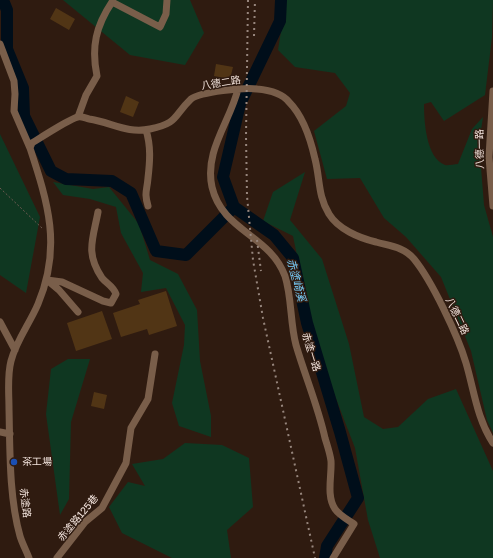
<!DOCTYPE html>
<html>
<head>
<meta charset="utf-8">
<style>
  body { margin:0 }
  canvas { display:block; background:#2f1b10 }
</style>
</head>
<body>
<canvas width="493" height="558"></canvas>
<script>
const ctx = document.querySelector('canvas').getContext('2d');
ctx.lineJoin = 'round';
function fillPath(path, color) { ctx.fillStyle = color; ctx.fill(path, 'evenodd'); }
function strokePath(path, color, width, dash) { ctx.strokeStyle = color; ctx.lineWidth = width; ctx.lineCap = dash ? 'butt' : 'round'; ctx.setLineDash(dash || []); ctx.stroke(path); }
function write(font, color, halo, rows, align = 'center') {
  ctx.font = font + ' "Golos Text","Noto Sans TC",sans-serif'; ctx.lineWidth = 3; ctx.setLineDash([]); ctx.textBaseline = 'middle'; ctx.strokeStyle = halo; ctx.fillStyle = color; for (const [text, x, y, turn = 0] of rows) {
    ctx.save(); ctx.translate(x, y); ctx.rotate((+turn || 0) * Math.PI / 180); ctx.textAlign = isNaN(turn) ? turn : align; if (halo) ctx.strokeText(text, 0, 0); ctx.fillText(text, 0, 0); ctx.restore();
  }
}
const green = new Path2D(`
  M63 0H190L204 33 185 65 130 55Z
  M286 0H493L492 37 485 95 444 121 431 102 424 104C424 121 426 158 445 165 448 166 454 164 458 164L472 129 483 117 479 143 484 205 493 237V433L487 420 471 351 441 277 406 237 384 218 360 178 327 179 314 131 346 106 350 93 335 73 295 67 278 50Z
  M0 134 40 217 26 293 0 275Z
  M305 172 290 220 322 259 349 344 364 417 383 429 398 427 428 399 456 389 493 471V558H380L368 520 355 448 315 344 293 236 263 221 273 192Z
  M53 182 93 189 109 187 139 224 150 260 178 274 197 310 200 361 211 416V437L179 426 172 403 184 345 185 325 166 288 141 292 143 273 121 233 116 207 90 199 63 195Z
  M68 359H90L71 422 69 499 60 515 46 414 51 369Z
  M185 443 222 445 249 458 253 507 227 530 231 558H172L122 533 109 507 128 482 145 486 132 464 163 459Z`);
const river = new Path2D(`
  M3 0 7 10V49L23 88 24 116 51 171 66 179 112 181 131 193 156 251 186 255 234 207
  M281 0 280 21 240 104 223 177 234 207 274 235 293 258 307 323 340 432 358 498 327 546 325 558`);
const building = new Path2D(`
  M56 8 75 19 69 30 50 19Z
  M216 64 233 67 230 79 214 76Z
  M126 96 139 102 133 117 120 112Z
  M166 291 177 326 149 335 147 329 121 337 113 313 140 304 138 300Z
  M102 311 112 339 76 351 67 323Z
  M94 392 107 395 104 409 91 406Z`);
const path = new Path2D(`
  M0 188 43 229`);
const minor = new Path2D(`
  M0 44 14 81 15 94 14 111 30 148
  M238 89C230 122 204 151 212 187 222 231 270 235 285 276 292 298 290 323 296 345 305 376 318 406 325 438 327 445 330 453 331 461 332 475 326 496 335 509 339 515 348 520 354 524L333 558
  M493 91 489 157 493 206
  M78 117 86 95 97 76C91 47 96 26 112 2L160 27 166 14 167 0
  M146 130C151 146 150 161 148 178 147 191 144 192 148 206
  M47 280 62 282 103 301 111 303 116 294C113 286 107 284 102 278 85 253 93 239 98 212
  M47 280 59 290 78 312
  M0 322 15 350
  M0 432 10 434
  M29 558C26 550 22 543 20 536 9 497 10 449 9 409 9 393 7 376 11 361 16 341 30 323 38 304 62 247 48 203 30 148L32 143C40 138 71 118 78 117 81 116 86 118 89 119 111 122 127 134 150 129 179 123 173 116 191 99 200 92 245 87 257 89 268 90 282 93 289 102 303 116 311 141 315 159 320 178 318 197 329 214 338 229 359 238 376 242 390 246 404 247 414 259 432 281 458 336 466 363 474 390 477 419 493 443
  M57 558 85 522 102 508 126 463 131 428 148 399 155 354`);
const rail = new Path2D(`
  M248 0 246 136 247 196 253 260 263 318 315 558
  M254 36 255 0
  M257 240 261 271`);
const markers = [
  [14,462,4,"#1a4fb4"]
];
const streetNames = [
  ["八德二路",221,83,-9],
  ["八德一路",480,149,-91],
  ["八德二路",457,316,64],
  ["赤塗一路",311,352,73],
  ["赤塗路",25,503,83],
  ["赤塗路125巷",78,518,-50]
];
const poiNames = [
  ["茶工場",22,462]
];
const waterNames = [
  ["赤塗崎溪",296,280,75]
];
fillPath(green, '#0f3721');
strokePath(river, '#000e1a', 12);
fillPath(building, '#513515');
strokePath(path, '#6e5b52', 1, [2, 2]);
strokePath(minor, '#795e4a', 7);
strokePath(rail, '#97867d', 2, [2, 4]);
for (const [x, y, r, color] of markers) { const dot = new Path2D(); dot.arc(x, y, r, 0, 2 * Math.PI); ctx.fillStyle = color; ctx.fill(dot); strokePath(dot, '#2f1b10', 1.5); }
write('10px', '#f3e4dd', '#2f1b10', streetNames);
write('10px', '#f3e4dd', '#2f1b10', poiNames, 'left');
write('italic 11px', '#78d0fd', '#2f1b10', waterNames);
</script>
</body>
</html>
